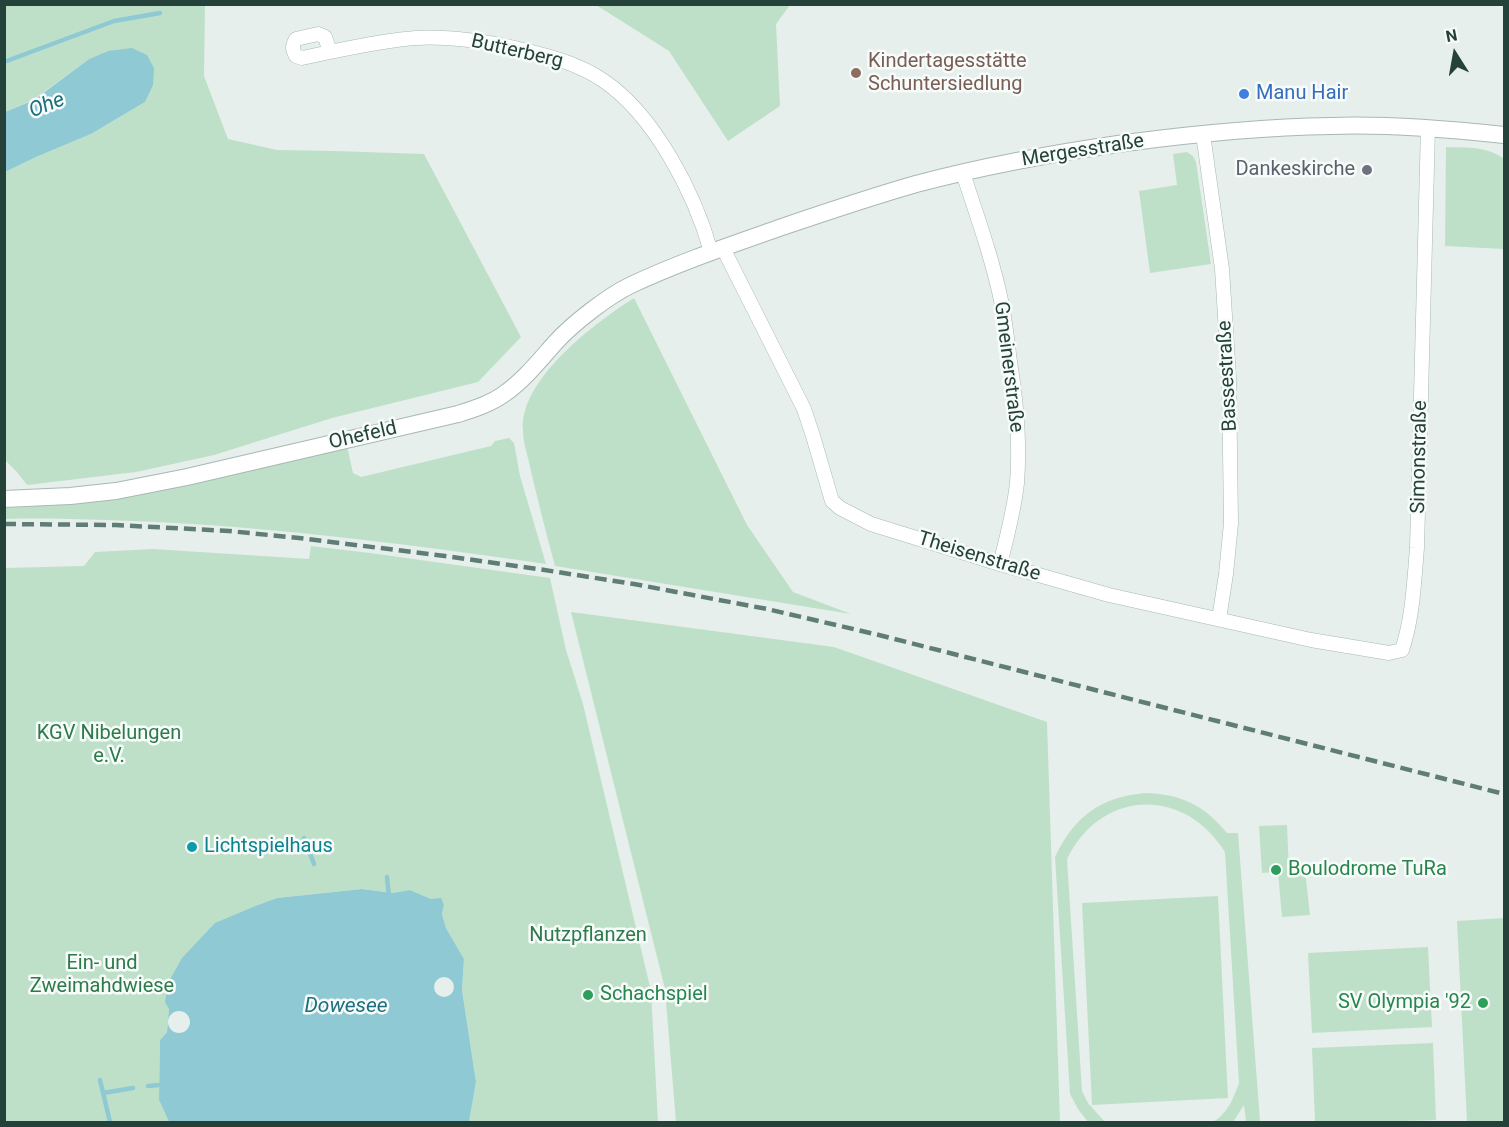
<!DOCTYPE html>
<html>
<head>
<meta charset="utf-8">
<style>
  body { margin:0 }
  #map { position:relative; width:1509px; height:1127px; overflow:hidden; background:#e6efeb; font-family:Roboto,sans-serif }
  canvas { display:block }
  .frame { position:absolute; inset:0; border:6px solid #24423a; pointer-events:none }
  .north { position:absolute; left:1425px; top:24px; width:60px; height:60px; -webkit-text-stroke:4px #f7fbf9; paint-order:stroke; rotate:349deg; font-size:16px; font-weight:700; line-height:24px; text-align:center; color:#24423a }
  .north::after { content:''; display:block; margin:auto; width:21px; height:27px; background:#24423a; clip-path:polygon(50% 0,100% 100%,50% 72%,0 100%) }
</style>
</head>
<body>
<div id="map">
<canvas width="1509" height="1127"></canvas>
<div class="frame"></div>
<div class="north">N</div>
</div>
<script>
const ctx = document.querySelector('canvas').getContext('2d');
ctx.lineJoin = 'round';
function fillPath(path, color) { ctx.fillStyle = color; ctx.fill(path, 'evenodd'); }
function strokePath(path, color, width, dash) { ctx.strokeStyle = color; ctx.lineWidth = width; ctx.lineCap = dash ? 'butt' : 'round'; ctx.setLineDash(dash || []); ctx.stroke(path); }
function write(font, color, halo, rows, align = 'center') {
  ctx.font = font + ' Roboto,sans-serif'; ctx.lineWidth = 5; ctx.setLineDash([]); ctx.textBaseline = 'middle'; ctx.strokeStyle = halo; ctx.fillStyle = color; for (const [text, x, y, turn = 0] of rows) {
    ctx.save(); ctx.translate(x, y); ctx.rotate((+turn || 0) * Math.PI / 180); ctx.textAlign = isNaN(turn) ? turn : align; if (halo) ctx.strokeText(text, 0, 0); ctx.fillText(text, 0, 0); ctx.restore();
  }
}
const green = new Path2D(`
  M5 5H205L204 76 228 139 277 150 334 151 424 154 521 337 478 382 332 418 214 455 136 472 27 485 17 472 5 460V172L36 157 91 134 145 102 108 51 89 59 33 100 5 112Z
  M596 5H790L776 24 780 106 728 141 669 51Z
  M1446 147C1466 148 1488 146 1504 159V249L1445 246Z
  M1187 152 1193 156 1196 162 1211 264 1150 273 1139 191 1177 185 1173 154Z
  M634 298 747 525 793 592 851 614 555 566C546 533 538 501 530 467 528 456 523 443 523 431 519 379 595 323 634 298Z
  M509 438 514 443 520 476 546 564C400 543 253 524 105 520 72 519 38 518 5 519V508L73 504 115 499 347 446 353 473 361 477 491 446 495 441Z
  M311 546 370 553 550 578 566 650 583 704 651 991 658 1122H469L476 1082 462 990 464 959 446 928 442 914 444 905 410 890 392 893 362 889 277 898 258 905 169 1009 167 1032 160 1040 159 1100 169 1122H5L4 568 84 566 95 552 153 549 309 559Z
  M571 612 834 647 1047 722 1060 1122H676L665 989Z
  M1145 793C1181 794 1204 805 1227 833H1238L1260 1121H1246L1244 1105 1233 1122H1213C1228 1113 1233 1099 1239 1083L1225 852C1184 786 1101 789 1067 859L1082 1091 1088 1103 1105 1122H1088L1078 1109 1070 1094 1055 857C1074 817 1100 797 1145 793Z
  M1287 825 1289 871 1305 870 1310 915 1282 917 1278 872 1262 873 1259 826Z
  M1218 896 1228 1098 1092 1105 1082 903Z
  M1504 918V1122H1467L1457 921Z
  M1428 947 1432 1027 1312 1033 1308 953Z
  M1433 1043 1436 1120 1375 1122H1315L1312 1048Z`);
const water = new Path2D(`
  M132 48 147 55 154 68 153 85 145 102 91 134 36 157 5 172V112L34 100 89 59 108 51Z
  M362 889 392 893 410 890 431 899 441 898 444 905 442 914 446 928 464 959 462 990 476 1082 469 1122H169L159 1100 160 1040 167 1032 169 1009 165 1002 168 983 182 958 215 923 258 905 277 898Z`);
const pier = new Path2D(`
  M434 987a10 10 0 1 1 20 0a10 10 0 1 1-20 0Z
  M168 1022a11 11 0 1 1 22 0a11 11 0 1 1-22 0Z`);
const stream = new Path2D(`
  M4 62 114 21 160 13
  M304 838 314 864
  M387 877 389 897
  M100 1080 110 1122
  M148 1086 159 1085
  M103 1093 133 1088`);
const minor = new Path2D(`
  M330 52 302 58 296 56C292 49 292 46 296 39L318 34 325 37 330 52C359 46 387 40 416 38 450 36 482 41 515 48 546 55 578 63 604 81 655 116 695 194 711 252
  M1203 134 1222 269 1229 378 1231 523 1226 574 1219 619
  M963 173C977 216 993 260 1002 305 1006 326 1008 348 1011 369 1017 407 1020 445 1017 483 1014 511 1007 537 1000 564
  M724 248 727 256 804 409 813 436 832 501 840 508 871 524 1000 564 1109 595 1311 640 1389 653 1402 650C1413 617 1414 582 1417 548L1428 128`);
const tertiary = new Path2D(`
  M4 499 70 496 116 491 187 477 458 414C474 409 490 404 504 394 524 380 539 361 555 343 572 324 608 296 631 285 680 262 731 245 782 227 826 212 871 197 916 184 984 166 1054 153 1125 143 1193 134 1262 127 1331 126 1389 124 1447 129 1504 135`);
const rail = new Path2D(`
  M4 524 116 525 229 531 299 538 445 556 538 569 634 584 767 609 879 635 1504 794`);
const markers = [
  [856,73,6,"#8d6e63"],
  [1244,94,6,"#3f7fe0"],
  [1367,170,6,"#6b7280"],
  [192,847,6,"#0f9aa8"],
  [1276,870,6,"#2e9e5b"],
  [588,995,6,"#2e9e5b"],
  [1483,1003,6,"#2e9e5b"]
];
const streetNames = [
  ["Butterberg",517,52,13],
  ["Mergesstraße",1083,151,-9],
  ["Gmeinerstraße",1008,367,83],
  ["Bassestraße",1228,376,-93],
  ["Ohefeld",363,436,-13],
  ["Simonstraße",1420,457,-89],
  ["Theisenstraße",979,557,17]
];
const educationNames = [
  ["Kindertagesstätte",868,62],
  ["Schuntersiedlung",868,85]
];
const shopNames = [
  ["Manu Hair",1256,94]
];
const worshipNames = [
  ["Dankeskirche",1355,170]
];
const parkNames = [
  ["KGV Nibelungen",109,734],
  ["e.V.",109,757],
  ["Nutzpflanzen",588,936],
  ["Ein- und",102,964],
  ["Zweimahdwiese",102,987]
];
const cultureNames = [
  ["Lichtspielhaus",204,847]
];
const leisureNames = [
  ["Boulodrome TuRa",1288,870],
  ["Schachspiel",600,995],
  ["SV Olympia '92",1471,1003,"right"]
];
const waterNames = [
  ["Ohe",47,106,-22],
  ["Dowesee",346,1007]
];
fillPath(green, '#bfe0c8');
fillPath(water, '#8ec9d4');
fillPath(pier, '#e6efeb');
strokePath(stream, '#8ec9d4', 4.5);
strokePath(minor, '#a8b8b2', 15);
strokePath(tertiary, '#a8b8b2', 18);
strokePath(minor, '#fff', 14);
strokePath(tertiary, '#fff', 16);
strokePath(rail, '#5f7d75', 4.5, [12, 6]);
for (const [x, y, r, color] of markers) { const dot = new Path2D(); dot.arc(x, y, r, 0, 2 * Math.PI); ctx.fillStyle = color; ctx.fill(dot); strokePath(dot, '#f7fbf9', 2); }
write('20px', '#24423a', '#f7fbf9', streetNames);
write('20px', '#785e54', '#f7fbf9', educationNames, 'left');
write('20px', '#366cbe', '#f7fbf9', shopNames, 'left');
write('20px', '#5b616d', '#f7fbf9', worshipNames, 'right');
write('20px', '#2d7a4b', '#f7fbf9', parkNames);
write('20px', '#0d838f', '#f7fbf9', cultureNames, 'left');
write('20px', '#27864d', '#f7fbf9', leisureNames, 'left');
write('italic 21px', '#1c6f80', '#f7fbf9', waterNames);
</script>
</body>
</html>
